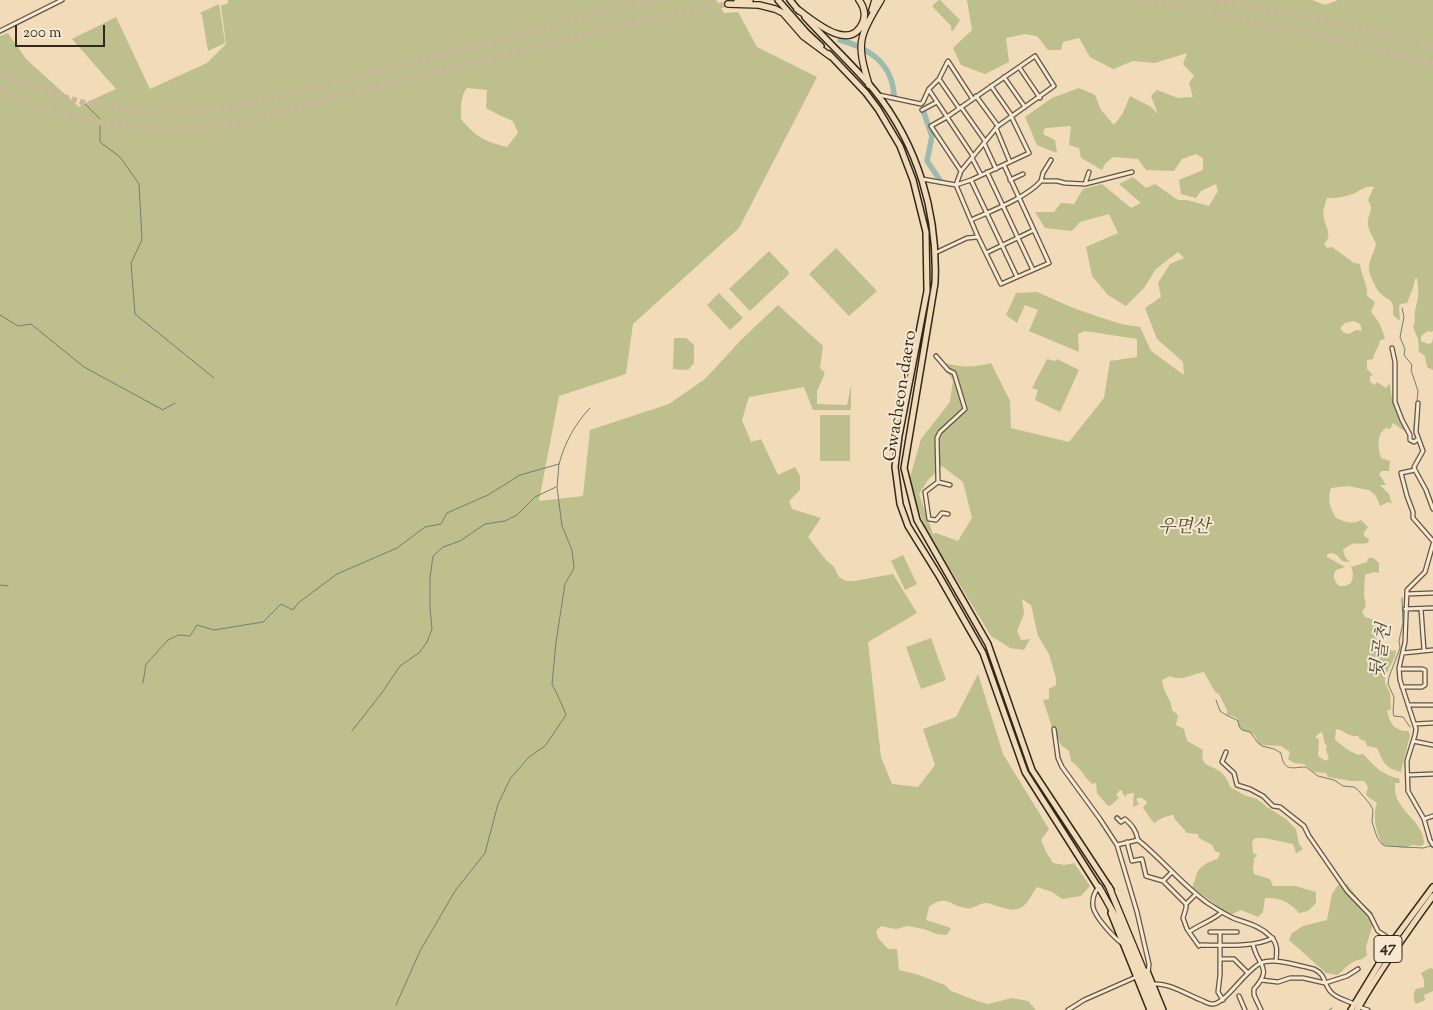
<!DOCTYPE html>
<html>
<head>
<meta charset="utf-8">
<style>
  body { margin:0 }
  #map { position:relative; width:1433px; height:1010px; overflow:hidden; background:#f1dbb8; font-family:"Sorts Mill Goudy",serif }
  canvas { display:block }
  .scale { position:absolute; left:15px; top:25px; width:90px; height:22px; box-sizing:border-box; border:2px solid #31281d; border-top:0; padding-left:6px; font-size:15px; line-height:18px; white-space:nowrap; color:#31281d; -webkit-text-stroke:4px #f6e8d1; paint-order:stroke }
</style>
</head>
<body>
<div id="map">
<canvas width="1433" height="1010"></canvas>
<div class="scale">200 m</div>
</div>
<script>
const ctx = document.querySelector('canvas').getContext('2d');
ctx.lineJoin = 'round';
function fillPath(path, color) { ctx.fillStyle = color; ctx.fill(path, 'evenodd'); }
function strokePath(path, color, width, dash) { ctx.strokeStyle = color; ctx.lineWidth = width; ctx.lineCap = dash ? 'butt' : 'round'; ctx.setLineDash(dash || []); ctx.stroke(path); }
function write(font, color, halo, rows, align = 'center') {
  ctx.font = font + ' "Sorts Mill Goudy","Noto Serif KR",serif'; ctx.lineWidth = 4; ctx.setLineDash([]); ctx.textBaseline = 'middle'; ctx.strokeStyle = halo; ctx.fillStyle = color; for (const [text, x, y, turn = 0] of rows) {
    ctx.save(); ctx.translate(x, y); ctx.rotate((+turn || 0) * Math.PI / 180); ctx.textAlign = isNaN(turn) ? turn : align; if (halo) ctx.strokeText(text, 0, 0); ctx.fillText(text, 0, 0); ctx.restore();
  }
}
const green = new Path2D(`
  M228 0H716L724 13 738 12 757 47 817 77 739 228 633 324 626 374 559 396 539 501 583 496 590 430 669 404 705 379 742 339 778 305 823 346 820 368 825 373 817 391V404L847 405 851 385V410H813L804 387 749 397 742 420 751 442 761 439 778 475 795 467 800 476V490L789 501 792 509 821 518 808 537 826 560 834 567 839 577 846 581H854L893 574 917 613 868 642 881 757 892 784 918 787 935 765 923 729 956 717 978 674 1003 754 1049 829 1041 840 1046 852 1053 863 1065 865 1074 863 1090 886 1081 896 1062 899 1052 892 1037 887C1031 894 1029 904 1020 908 1010 913 998 905 987 903 980 902 973 910 965 908 949 905 946 894 929 907L926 920 951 928 947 935 937 934 924 929 908 926 896 929 881 926 876 931 878 938 888 949H897L899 970 916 974 945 985 951 991 977 1001 988 1004 1012 998 1028 1001 1036 1010H0V36L8 33 26 59 79 107 85 103 116 89 72 39 116 17 150 89 207 63 226 44 221 6 228 3ZM467 88 487 90 486 108 499 115 513 121 518 133 507 147C484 141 477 138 461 119 461 109 460 96 467 88Z
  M939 0H940L960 20 953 31 951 30V26L932 6Z
  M967 0H1312L1325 5 1338 0H1433V331L1431 332 1428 331 1421 336V341L1428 344 1432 343 1433 338V370L1427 367 1425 356 1419 352 1418 339 1413 327C1416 321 1414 317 1415 311 1419 295 1419 294 1417 278L1415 279 1413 288 1407 303 1401 304 1399 306 1400 320 1397 319 1393 314C1395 298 1388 301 1380 293 1376 289 1368 272 1369 267 1369 260 1375 251 1376 244 1374 238 1368 230 1368 224 1367 214 1375 211 1368 200L1374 187C1366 186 1362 189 1355 193 1348 196 1335 199 1327 198 1325 204 1322 212 1324 218 1326 229 1333 235 1324 244L1327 248 1332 247 1354 263 1360 264C1361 275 1368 285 1367 296L1375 302 1371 312C1379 321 1382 328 1385 339L1380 340C1379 348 1374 351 1373 359L1367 360V369L1373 375 1370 376V382L1375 385 1377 382 1386 388 1390 383C1391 404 1398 415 1407 433L1393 423 1390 429 1386 428C1376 435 1378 447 1381 458L1390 461 1389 471H1382L1379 474 1386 485H1380L1389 494 1392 504 1389 502 1386 503 1380 506 1376 496 1369 490 1348 486 1331 488C1327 499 1330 508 1336 518 1345 522 1352 525 1361 520L1368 527 1364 532V536L1369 539 1368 543C1355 545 1355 540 1343 550L1345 557 1350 562 1342 561 1338 556 1333 553 1327 554V557L1345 567 1336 570C1332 577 1334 580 1339 586H1345L1351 583C1353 578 1354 573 1351 567L1367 562 1368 558H1373L1379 563V573L1373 572 1365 575 1364 595 1366 606 1362 612 1365 617 1372 619 1378 628 1381 630 1383 636H1378L1376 640 1377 646 1383 647 1387 646 1392 651 1396 650 1395 656 1385 677V683L1390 693 1391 709 1387 711C1390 723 1394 731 1408 731L1410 735 1401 772C1384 768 1383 761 1377 748L1367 746 1365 741 1360 739 1358 736C1347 737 1345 730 1336 729L1335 740 1348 750 1358 755 1363 754C1371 762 1376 769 1386 774 1391 776 1393 778 1399 778L1400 783H1395C1395 787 1395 792 1396 796 1402 814 1424 823 1424 844L1420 846 1412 845 1405 848 1383 845C1376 833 1372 816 1377 803L1366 795 1368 787 1364 781H1352L1328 777 1326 773 1314 772 1304 764 1294 763 1288 759 1290 752 1281 746 1262 745 1259 744 1255 736 1248 731H1245L1239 728 1237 718 1233 716 1227 715V710L1219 694 1215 692 1204 672C1192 674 1181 682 1170 676L1162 680C1163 694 1172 699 1172 710L1178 715 1176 725 1184 729 1187 741 1203 750C1200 765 1207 764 1218 770 1224 774 1228 780 1230 787L1244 795 1257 799 1267 807 1286 819 1296 829 1299 844 1303 849 1297 853H1296L1293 844 1264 838H1255L1252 842 1253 853 1256 854 1257 856 1254 858 1253 869 1254 874 1270 879 1273 886H1295L1316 892V903L1308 911 1299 913C1290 902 1280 897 1265 898L1263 912 1258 917 1241 910 1230 915 1193 888V884C1196 880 1195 877 1197 873 1200 866 1211 860 1218 859L1220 853 1215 851 1212 845 1199 838 1198 834 1187 833C1183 827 1178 824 1174 818V815C1169 815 1158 819 1155 823 1149 819 1148 813 1143 808L1147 802 1142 798H1137V802L1139 804 1133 807 1134 793 1127 794 1125 797 1123 794 1122 790 1119 791 1116 795 1119 798 1110 806 1107 805 1097 793 1096 783 1092 784C1084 777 1081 768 1071 761L1069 751 1061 745 1058 739 1054 737C1053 727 1046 710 1043 700L1049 699V689L1056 685V678L1049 654 1038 636 1031 605 1022 599 1024 614 1017 631 1021 640 1030 639 1024 650 1010 648 991 636 950 569 945 562 924 525 909 481 921 439 950 402 953 380 944 368 945 363C960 368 976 367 991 363L1010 401 1011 428 1069 442 1104 398 1110 361 1137 357V339L1085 331 1078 334 1079 352 1029 331 1038 310 1025 305 1017 323 1006 315 1016 293 1037 292 1071 307 1096 316 1121 324 1140 327 1151 351 1184 375 1183 362 1157 339 1145 308 1161 297 1158 283 1170 264 1184 258 1178 252 1156 269 1144 288 1126 306 1108 295 1092 276 1086 247 1118 233 1109 214 1080 222 1072 231 1045 228 1035 212H1054L1061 203 1074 204 1083 189 1102 184 1131 208 1141 203 1119 184 1133 177 1146 188 1155 184 1178 200H1187L1209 206 1218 191 1216 184 1201 191 1196 198 1181 194 1179 180 1203 170V158L1196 154 1182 159 1174 171 1146 170 1138 159 1113 157 1105 164 1102 170 1081 158 1079 148 1069 145 1071 126 1045 128 1043 134 1055 140 1057 153 1037 145 1025 117 1052 98 1079 88 1095 95 1101 110 1114 125 1123 113 1130 96 1151 107 1158 114 1151 96 1157 90 1178 98 1193 97 1189 83 1194 76 1183 64 1187 53 1155 63 1133 61 1113 69 1090 57 1079 38 1063 42 1061 50H1048L1037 36 1025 34 1006 38 1009 62 985 74 961 65 953 48 972 30ZM1354 321 1360 324 1362 331 1356 330 1349 334 1344 333 1340 328 1345 323ZM942 466 963 482 972 518 958 541 936 533 933 534 919 494 928 480ZM1321 732 1323 734 1324 742 1327 746 1326 750 1329 758 1326 761 1318 756 1319 739 1316 738V736Z
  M219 4 225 43 208 51 202 15 200 13Z
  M836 248 877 291 849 316 809 274Z
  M769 251 788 271 789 274 750 311 729 289Z
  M719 293 743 318 730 330 707 305Z
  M674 338H686L694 345V363L688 370 673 369Z
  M1047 359 1055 361 1057 359 1079 370 1060 412 1035 400 1038 390 1032 388Z
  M820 415H850V461H820Z
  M903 555 917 584 905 590 891 561Z
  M931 638 946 680 921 689 906 647Z
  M1347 884 1360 901 1373 913 1372 927 1366 947 1367 955C1363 960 1360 959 1355 961 1348 964 1343 970 1338 975L1326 973 1289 940 1292 933 1303 926 1327 920 1332 894 1338 885Z
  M1430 968 1433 969V991L1424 995 1425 1000 1416 1004C1413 999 1413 994 1416 989L1424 987V980L1421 973Z`);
const stream = new Path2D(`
  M85 104 100 119V142L120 157 139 184 142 240 131 263 135 314 214 378
  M1402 308 1404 317 1400 337 1405 349 1404 355 1412 365 1411 370 1418 391 1417 401
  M0 315 18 326 31 324 84 367 163 410 175 403
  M1415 418 1414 431 1416 438
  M0 585 8 586
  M1402 598 1403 623 1399 641 1400 648 1389 677 1388 684 1394 697 1393 712 1394 716 1403 717 1410 727
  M143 683 146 664 168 640 179 635 190 636 197 625 214 630 263 622 281 604 293 610 298 603 337 574 397 548 425 527 441 524 447 513 488 495 520 475 559 464C565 442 575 424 590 408
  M1216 700 1220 711 1228 716 1235 719 1238 721 1239 726 1242 730 1250 732 1258 743 1262 746 1274 749 1281 753C1284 773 1293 767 1306 767L1318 776 1334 780 1343 786 1354 787 1357 789 1370 804 1373 810 1372 822 1377 837 1381 843 1385 846 1423 848 1431 846
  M352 731 381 694 400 666 419 653 427 642 432 629 430 608V578L433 556 443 547 460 541 485 524 505 521 517 515 535 497 556 487
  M396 1005 420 951 455 891 485 853 498 804 510 779 529 757 545 746 566 715 563 707 552 684 556 642 565 584 574 568 572 550 562 526 557 487 559 464
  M1329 1010 1332 1008`);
const river = new Path2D(`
  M840 40C869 48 892 63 894 95
  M923 110 932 136 927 161 940 180`);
const trunkTunnel = new Path2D(`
  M1132 0 1186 8 1325 36 1433 64
  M1211 0C1285 14 1361 25 1433 47
  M0 73 17 82 81 102 148 112 228 109 304 91 640 3 657 0
  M0 90 35 106 107 124 176 130 245 122 339 96 630 23 728 4`);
const minor = new Path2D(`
  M0 31 62 0
  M1019 67 1040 98
  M1004 77 1025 107
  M939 79 959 108
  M991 86 1012 116
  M929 90 973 156
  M879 95 921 104 923 102 929 89 939 79 948 61 972 98
  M976 96 998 126
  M961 107 985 141
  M922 110 937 102
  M996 128 1010 162
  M984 143 996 169
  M972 158 981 175
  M987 172 1033 270
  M922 179 956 185 971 180 1029 153 1011 116
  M971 180 1017 277
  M1010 180 1023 174
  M1041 181 1043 173 1051 160
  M1085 184 1089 172
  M956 185 961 171 998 126 1054 86 1035 56 947 117 931 126 961 171
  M956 185 978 237 1001 284 1049 263 1004 165
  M971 220C991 211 1026 198 1041 181H1057L1065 183 1085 184 1132 172
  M935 253 967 238 978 237
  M986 253 1034 230
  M1392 348 1395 362V402L1402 420 1410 435V440L1414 442 1418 439
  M936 356 948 370 954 373 955 376 965 409 940 432 937 438 938 482 925 492 929 519 936 520 942 513 948 514
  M1418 403 1416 432 1423 451 1414 467 1415 470 1401 473 1407 496 1413 512V518L1433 541
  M1415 470 1426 490 1433 509
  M938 482 950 485
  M1433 544 1425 572 1407 590 1405 642 1399 668 1400 680 1416 729 1415 735 1407 761 1408 791 1424 819 1430 840 1433 845
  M1407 594 1433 593
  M1405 609 1433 608
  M1421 609 1424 650
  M1403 653 1433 650
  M1399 669H1422L1425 670V685L1422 687H1402
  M1408 705H1433
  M1415 724 1433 723
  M1054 729 1058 758 1062 767 1100 819 1117 845 1137 912 1149 964 1148 974
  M1413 741 1433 745
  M1226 752 1222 762 1234 773 1237 785 1250 789 1263 796 1273 806 1280 807 1304 826 1309 836 1347 891 1370 915 1378 931 1393 941
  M1408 775 1433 774
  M1117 818 1121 822 1125 819C1132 825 1136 830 1138 840
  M1424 819 1433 816
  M1127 842 1132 861 1142 859 1146 876 1163 881 1172 872
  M1117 845 1138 840C1163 860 1183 886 1209 904 1217 909 1224 914 1233 918 1246 923 1259 925 1270 936 1278 943 1277 951 1276 961
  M1163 881 1186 904
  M1098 888C1094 893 1092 899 1093 907 1095 917 1114 938 1123 944
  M1196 894 1186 904V908L1183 918 1187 929 1199 946 1200 945C1223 945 1252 948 1273 938
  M1189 932C1200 924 1212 921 1222 912
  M1210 932H1237
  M1220 932V975L1218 992 1223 1000
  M1253 944C1257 966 1274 967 1254 989V995L1261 1010
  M1220 959H1234L1247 972
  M1261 980 1278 982 1290 978H1303L1325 983 1347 976 1358 969
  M1152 982 1154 984C1169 983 1186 994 1201 1000 1204 1001 1208 1004 1212 1004 1225 1005 1245 970 1261 963 1274 957 1300 966 1314 969 1326 975 1323 982 1330 991 1335 998 1346 1000 1354 1004
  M1239 996 1245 1010
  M1359 1007 1368 1010
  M1068 1010 1084 1000 1136 977`);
const primary = new Path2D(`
  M778 0 806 32 821 46
  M790 0 799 11
  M805 17C827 41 853 65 874 90 918 145 938 213 935 283L904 468 917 520 988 644 1032 770 1111 890
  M829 54 866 93 878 109 900 146 913 180 926 232 927 291 899 436 895 467 900 504 908 526 939 576 983 653 1025 772 1100 890
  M1111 913 1150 1010
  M1147 971 1163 1010
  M1351 1010 1393 941 1433 887
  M1357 1010C1380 970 1406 933 1433 896`);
const trunk = new Path2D(`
  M737 2 750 0
  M728 4 759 5 775 9 783 13 803 36 830 56
  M797 9C813 20 850 54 863 22 866 14 864 7 859 0
  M872 10 875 0
  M869 85C865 70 859 54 862 39 864 27 875 10 881 0
  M1099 887 1118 921 1155 1010
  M1109 887 1160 1010`);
const shields = [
  [1388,949,28]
];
const shieldNames = [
  ["47",1388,949]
];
const streetNames = [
  ["Gwacheon-daero",902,396,-81]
];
const parkNames = [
  ["우면산",1184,529]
];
const waterNames = [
  ["뒷골천",1383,651,-82]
];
fillPath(green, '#bdbf8d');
strokePath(stream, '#718075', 1);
strokePath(river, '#9bbbb0', 5.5);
strokePath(trunkTunnel, '#cbb799', 5.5, [5.5, 3]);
strokePath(minor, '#615544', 5.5);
strokePath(primary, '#31281d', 8);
strokePath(trunk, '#31281d', 8);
strokePath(minor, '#f6e8d1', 3);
strokePath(primary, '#f1dbb8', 5);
strokePath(trunk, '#f1dbb8', 5.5);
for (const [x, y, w] of shields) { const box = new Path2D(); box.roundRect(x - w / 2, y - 13.5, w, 27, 4); ctx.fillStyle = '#f6e8d1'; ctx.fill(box); strokePath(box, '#31281d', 1); }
write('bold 16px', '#31281d', null, shieldNames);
write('18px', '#31281d', '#f6e8d1', streetNames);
write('italic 18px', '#544e39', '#f6e8d1', parkNames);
write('italic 19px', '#4c4d42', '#f6e8d1', waterNames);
</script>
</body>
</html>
